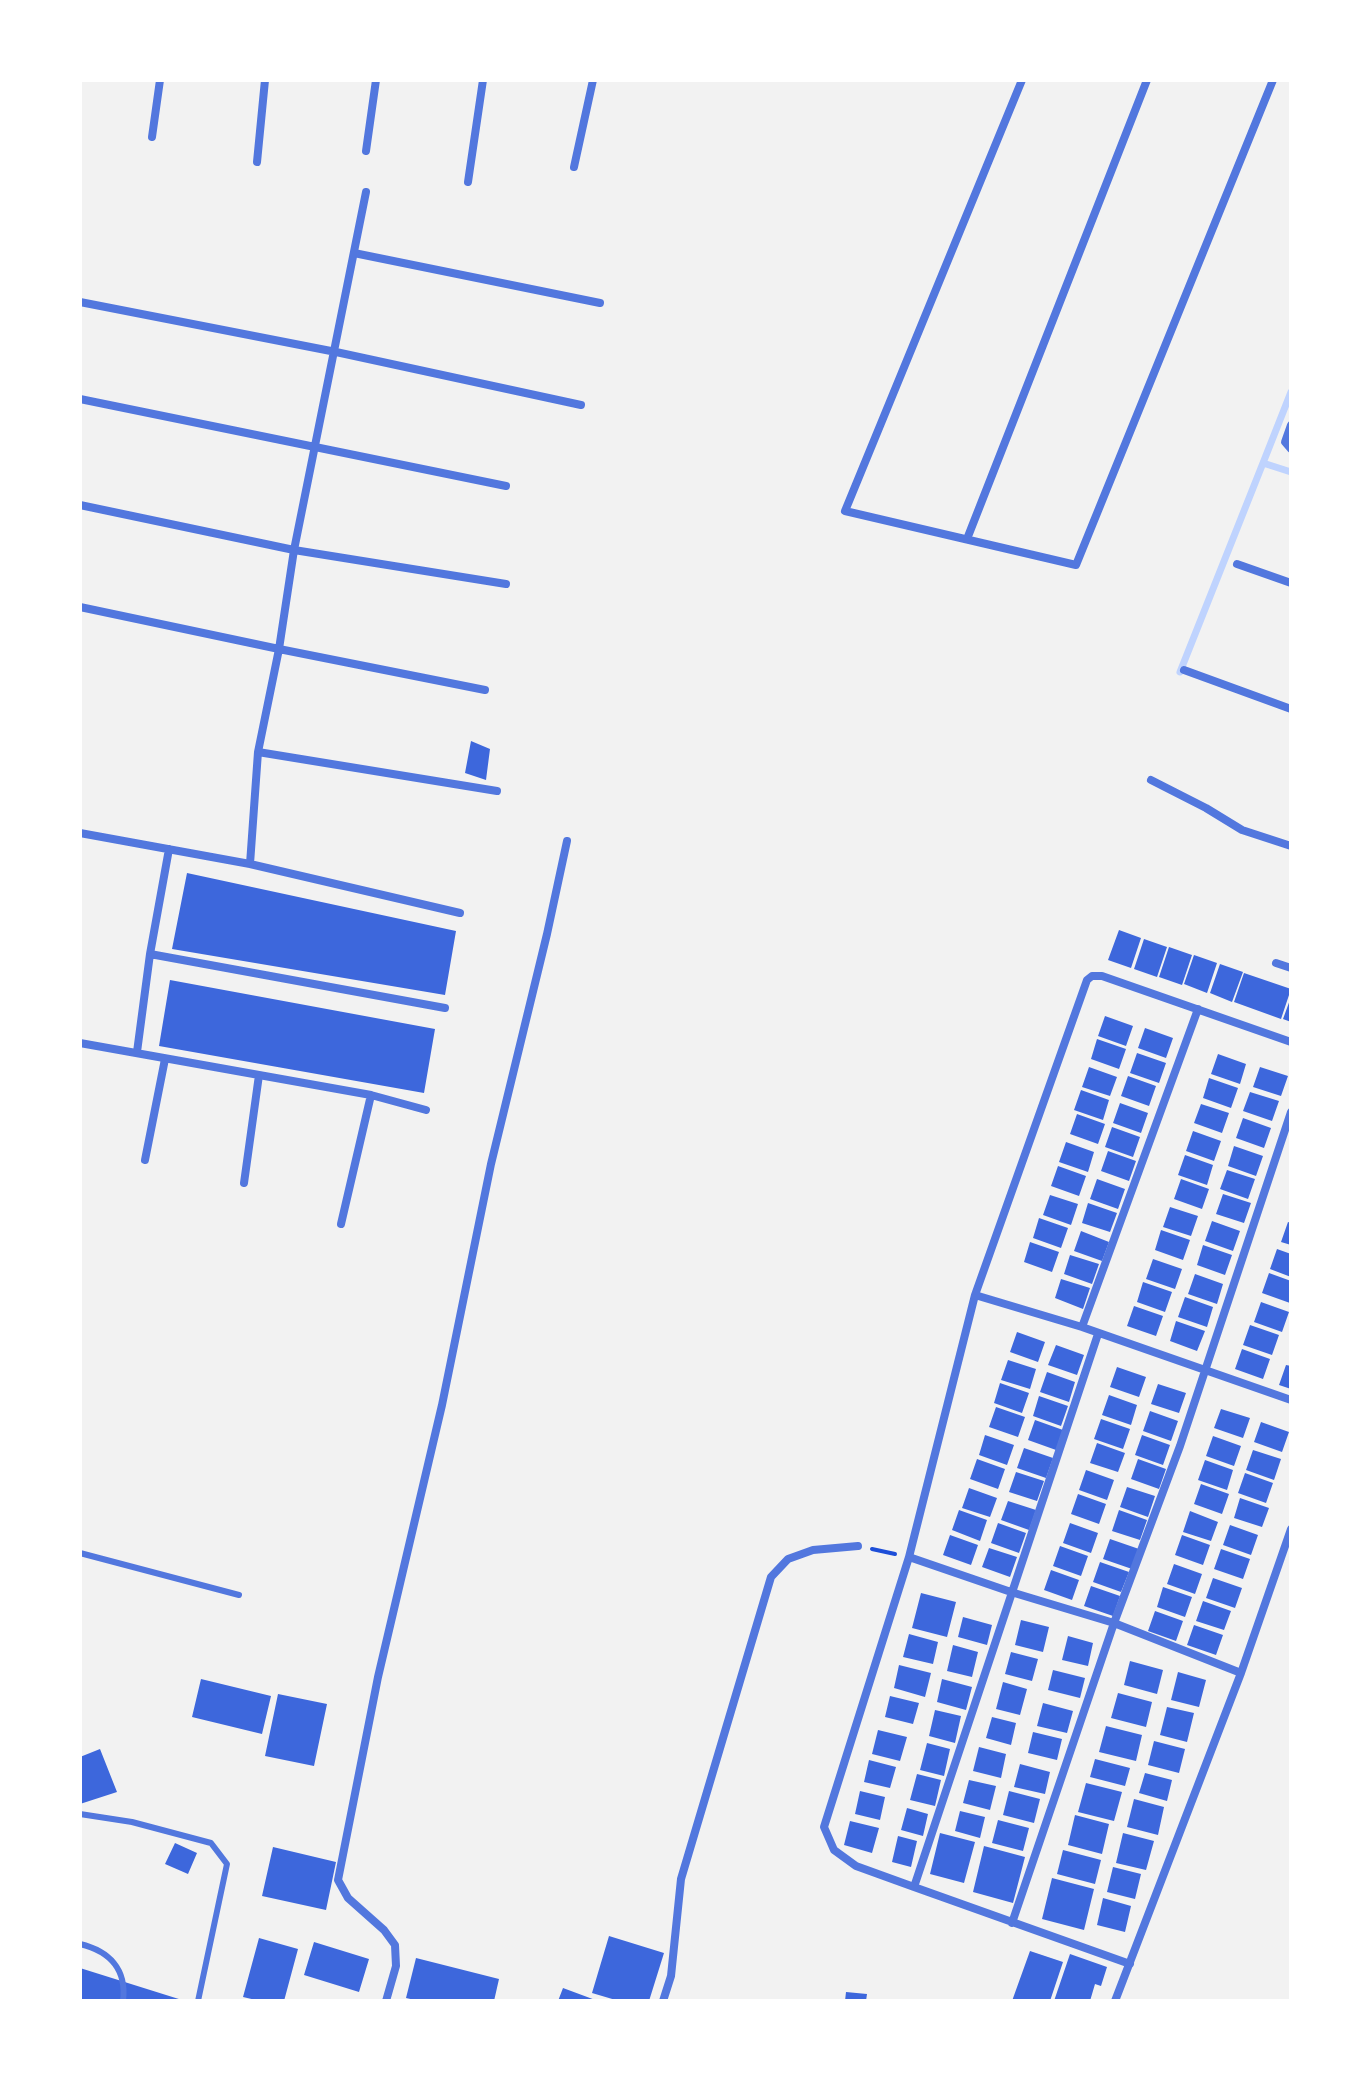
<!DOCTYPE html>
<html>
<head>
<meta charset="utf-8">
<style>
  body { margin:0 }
  #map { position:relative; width:1371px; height:2081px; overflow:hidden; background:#f2f2f2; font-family:"PT Sans Narrow",sans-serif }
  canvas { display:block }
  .frame { position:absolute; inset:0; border:82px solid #fff; pointer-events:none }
</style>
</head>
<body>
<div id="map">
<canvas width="1371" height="2081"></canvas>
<div class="frame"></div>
</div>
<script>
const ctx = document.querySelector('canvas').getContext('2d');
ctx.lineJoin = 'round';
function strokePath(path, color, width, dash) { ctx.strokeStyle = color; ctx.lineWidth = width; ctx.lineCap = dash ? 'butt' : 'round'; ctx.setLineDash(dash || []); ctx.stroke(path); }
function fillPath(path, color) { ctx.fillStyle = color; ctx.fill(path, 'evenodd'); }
const stream = new Path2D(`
  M1291 392 1263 463 1291 472
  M1180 672 1263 463`);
const building = new Path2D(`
  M471 741 490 749 486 780 465 773Z
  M187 873 456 931 445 995 172 949Z
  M1119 930 1141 938 1131 968 1108 960Z
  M1144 939 1167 947 1157 977 1134 969Z
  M1169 947 1192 955 1182 985 1159 977Z
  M1194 955 1217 963 1207 993 1184 984Z
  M1220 964 1243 972 1232 1002 1210 993Z
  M1244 973 1291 989 1281 1019 1234 1002Z
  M170 980 435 1029 424 1093 159 1046Z
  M1291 997V1022L1283 1019Z
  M1105 1016 1133 1026 1126 1046 1098 1036Z
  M1145 1028 1173 1038 1166 1058 1138 1048Z
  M1097 1039 1126 1049 1119 1069 1091 1059Z
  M1137 1053 1166 1063 1159 1083 1130 1073Z
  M1218 1054 1246 1064 1240 1084 1211 1074Z
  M1089 1067 1117 1077 1110 1096 1082 1087Z
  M1260 1067 1288 1076 1281 1096 1253 1087Z
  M1128 1076 1156 1086 1149 1106 1121 1096Z
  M1209 1078 1238 1088 1231 1108 1203 1098Z
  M1081 1090 1109 1100 1103 1120 1074 1110Z
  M1250 1092 1279 1101 1272 1121 1243 1111Z
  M1120 1103 1148 1113 1141 1133 1113 1123Z
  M1201 1104 1229 1113 1222 1133 1194 1123Z
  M1077 1114 1105 1124 1098 1144 1070 1134Z
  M1243 1118 1271 1128 1264 1148 1236 1138Z
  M1112 1127 1140 1137 1133 1157 1105 1147Z
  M1193 1131 1221 1141 1214 1161 1186 1151Z
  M1066 1142 1094 1152 1088 1172 1059 1162Z
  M1234 1146 1263 1156 1256 1176 1228 1166Z
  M1108 1151 1136 1161 1129 1181 1101 1171Z
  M1185 1155 1213 1165 1207 1185 1178 1175Z
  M1058 1166 1086 1176 1079 1196 1051 1186Z
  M1227 1170 1255 1179 1248 1199 1220 1189Z
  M1097 1179 1125 1189 1118 1209 1090 1199Z
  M1181 1179 1209 1189 1202 1209 1174 1199Z
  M1223 1194 1251 1203 1244 1223 1216 1214Z
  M1050 1195 1078 1204 1071 1225 1043 1215Z
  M1088 1203 1117 1213 1110 1232 1082 1223Z
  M1170 1207 1198 1216 1191 1236 1163 1227Z
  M1039 1218 1068 1228 1061 1248 1033 1238Z
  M1212 1221 1240 1231 1233 1251 1205 1241Z
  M1288 1222 1291 1223V1245L1281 1242Z
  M1161 1230 1190 1240 1183 1260 1155 1250Z
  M1081 1231 1109 1242 1102 1261 1074 1251Z
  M1030 1242 1059 1252 1052 1272 1024 1262Z
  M1203 1245 1232 1255 1225 1275 1197 1265Z
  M1277 1249 1291 1254V1277L1270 1269Z
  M1070 1255 1099 1264 1092 1284 1064 1274Z
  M1153 1259 1182 1269 1175 1289 1146 1279Z
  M1269 1273 1291 1281 1290 1303 1262 1293Z
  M1195 1274 1223 1284 1217 1304 1188 1294Z
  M1061 1279 1090 1288 1083 1309 1055 1298Z
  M1143 1282 1172 1292 1165 1312 1137 1302Z
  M1185 1297 1213 1307 1207 1327 1178 1317Z
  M1261 1302 1289 1312 1282 1332 1254 1322Z
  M1134 1306 1163 1316 1156 1336 1127 1326Z
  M1176 1321 1205 1331 1197 1351 1170 1341Z
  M1250 1325 1279 1335 1272 1355 1243 1345Z
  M1017 1332 1045 1342 1038 1362 1010 1352Z
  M1056 1345 1084 1355 1077 1375 1048 1365Z
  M1242 1349 1270 1359 1263 1379 1235 1369Z
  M1008 1360 1036 1369 1030 1389 1001 1380Z
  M1286 1365 1291 1366V1389L1279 1385Z
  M1117 1367 1146 1377 1139 1397 1110 1387Z
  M1047 1372 1075 1382 1069 1402 1040 1392Z
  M1000 1383 1029 1393 1022 1413 994 1403Z
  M1158 1384 1186 1393 1179 1413 1151 1404Z
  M1109 1395 1137 1405 1131 1425 1102 1415Z
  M1039 1396 1068 1406 1061 1426 1033 1416Z
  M996 1407 1025 1417 1018 1437 989 1427Z
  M1221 1409 1250 1418 1243 1438 1214 1428Z
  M1150 1411 1178 1421 1171 1441 1143 1431Z
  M1101 1419 1130 1429 1123 1449 1094 1439Z
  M1035 1420 1063 1430 1056 1450 1028 1440Z
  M1261 1422 1289 1432 1282 1452 1254 1442Z
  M985 1435 1014 1445 1007 1465 979 1455Z
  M1142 1435 1170 1445 1163 1465 1135 1455Z
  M1213 1436 1241 1446 1234 1466 1206 1456Z
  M1097 1443 1125 1453 1118 1472 1090 1463Z
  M1024 1448 1053 1458 1046 1478 1017 1468Z
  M1253 1450 1281 1459 1274 1480 1246 1470Z
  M977 1459 1005 1469 998 1489 970 1479Z
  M1138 1459 1166 1469 1159 1489 1131 1479Z
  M1205 1460 1233 1470 1227 1490 1198 1480Z
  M1086 1470 1114 1480 1107 1500 1079 1490Z
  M1016 1472 1044 1481 1037 1501 1009 1492Z
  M1245 1473 1273 1483 1266 1503 1238 1493Z
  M1201 1484 1229 1494 1222 1514 1194 1504Z
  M1127 1487 1155 1496 1148 1517 1120 1507Z
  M969 1488 997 1498 990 1517 962 1508Z
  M1078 1494 1106 1504 1099 1524 1071 1514Z
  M1240 1498 1269 1508 1262 1527 1234 1518Z
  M1008 1501 1036 1510 1029 1530 1001 1520Z
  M959 1510 987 1520 980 1541 952 1530Z
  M1119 1510 1147 1520 1140 1540 1112 1531Z
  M1190 1511 1218 1522 1211 1541 1183 1532Z
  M998 1523 1026 1533 1019 1553 991 1543Z
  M1070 1523 1098 1533 1091 1553 1063 1543Z
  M1230 1525 1258 1535 1251 1555 1223 1545Z
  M950 1535 978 1545 971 1565 943 1555Z
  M1182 1535 1210 1545 1203 1565 1175 1555Z
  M1110 1539 1139 1549 1132 1569 1103 1559Z
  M1060 1546 1088 1556 1081 1576 1053 1566Z
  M989 1548 1017 1557 1010 1577 982 1567Z
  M1221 1549 1250 1559 1243 1579 1214 1569Z
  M1100 1562 1129 1572 1121 1592 1093 1582Z
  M1174 1564 1202 1574 1195 1594 1167 1584Z
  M1051 1570 1079 1580 1072 1600 1044 1590Z
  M1213 1578 1242 1588 1235 1608 1206 1598Z
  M1091 1586 1120 1596 1113 1616 1084 1606Z
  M1163 1587 1192 1597 1185 1617 1157 1607Z
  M921 1593 956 1602 947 1637 912 1628Z
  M1203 1601 1231 1611 1224 1630 1196 1621Z
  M1155 1611 1183 1621 1176 1641 1148 1631Z
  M963 1617 992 1625 987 1645 958 1637Z
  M1021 1620 1049 1627 1043 1652 1015 1645Z
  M1194 1625 1223 1635 1216 1655 1187 1645Z
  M909 1634 938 1642 933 1664 903 1657Z
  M1068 1636 1093 1643 1088 1666 1062 1660Z
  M953 1645 978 1652 972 1677 947 1671Z
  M1011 1652 1038 1659 1032 1681 1005 1674Z
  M1130 1661 1163 1670 1157 1694 1124 1685Z
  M899 1665 931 1673 925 1697 894 1688Z
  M1053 1670 1085 1678 1080 1698 1048 1690Z
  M1178 1672 1206 1680 1199 1707 1171 1700Z
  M201 1679 271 1696 262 1734 192 1717Z
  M942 1679 972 1687 966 1710 937 1702Z
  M1003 1682 1027 1689 1020 1715 996 1709Z
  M1118 1693 1152 1702 1146 1727 1111 1718Z
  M278 1694 327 1704 314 1766 265 1756Z
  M890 1696 919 1703 913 1724 885 1717Z
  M1043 1703 1073 1711 1067 1733 1037 1726Z
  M1167 1707 1194 1713 1187 1742 1160 1735Z
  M935 1710 961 1716 955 1743 929 1736Z
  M992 1717 1016 1723 1011 1745 986 1738Z
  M1106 1726 1142 1735 1136 1761 1099 1752Z
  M878 1730 907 1737 900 1761 872 1754Z
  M1033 1732 1062 1739 1057 1760 1028 1753Z
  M1154 1741 1185 1749 1179 1773 1148 1765Z
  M927 1743 950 1749 944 1776 920 1770Z
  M979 1747 1006 1754 1001 1778 973 1771Z
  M100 1749 117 1792 80 1804V1757Z
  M1095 1759 1130 1768 1125 1786 1090 1777Z
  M869 1760 896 1767 890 1788 864 1782Z
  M1020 1764 1050 1772 1045 1794 1014 1787Z
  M1145 1773 1172 1780 1167 1801 1139 1793Z
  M917 1774 941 1780 935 1806 910 1800Z
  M969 1780 996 1786 990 1810 963 1803Z
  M1086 1783 1122 1792 1114 1821 1078 1812Z
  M860 1791 885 1797 880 1820 855 1814Z
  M1009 1791 1040 1799 1034 1823 1003 1815Z
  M1134 1799 1164 1807 1158 1835 1127 1827Z
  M907 1808 928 1814 923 1836 901 1830Z
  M960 1811 985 1817 980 1838 955 1831Z
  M1075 1815 1109 1824 1102 1854 1068 1845Z
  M998 1820 1029 1828 1023 1851 992 1843Z
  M850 1821 879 1828 872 1853 844 1845Z
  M940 1833 975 1842 964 1883 930 1874Z
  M1123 1833 1154 1841 1146 1870 1116 1863Z
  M898 1836 917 1841 911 1867 892 1862Z
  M175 1843 197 1853 188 1874 165 1864Z
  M984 1846 1025 1857 1013 1903 973 1892Z
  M273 1847 336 1862 326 1910 262 1896Z
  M1063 1850 1101 1860 1095 1884 1057 1874Z
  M1113 1867 1141 1874 1135 1899 1107 1892Z
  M1052 1878 1094 1889 1084 1930 1042 1919Z
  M1103 1898 1131 1906 1125 1932 1097 1925Z
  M609 1936 664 1953 649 2001H619L592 1993Z
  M259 1938 298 1949 284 2001H260L243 1997Z
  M314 1942 369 1959 359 1992 304 1975Z
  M1030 1951 1063 1962 1050 2001H1012Z
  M1070 1954 1107 1967 1101 1986 1095 1984 1090 2001H1054Z
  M416 1958 499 1979 494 2001H419L406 1998Z
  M80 1968 182 2000V2001H80Z
  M563 1988 598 2001H558Z
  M846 1992 867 1994 866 2001H845Z`);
const path = new Path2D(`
  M872 1549 895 1554`);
const service = new Path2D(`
  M80 1553 239 1595
  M80 1814 132 1822 211 1843 227 1864 198 2001
  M80 1944C109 1951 127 1969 123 2001`);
const minor = new Path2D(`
  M1022 80 845 511 1076 565 1273 80
  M152 137 160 80
  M366 151 376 80
  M257 162 265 80
  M574 167 593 80
  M468 182 483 80
  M366 192 294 550 506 584
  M354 253 600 303
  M80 302 336 352 581 405
  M80 399 506 486
  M1291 425 1285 442 1291 449
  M80 505 294 550 279 649 80 607
  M967 539 1147 80
  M1237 564 1291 583
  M1184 670 1291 709
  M258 752 497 791
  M1151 780 1206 808 1242 830 1291 846
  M80 833 250 864 460 913
  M250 864 258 752 279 649 485 690
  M150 954 445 1008
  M1276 963 1291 968
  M80 1043 371 1095 426 1110
  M137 1052 150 954 169 849
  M145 1160 165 1059
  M244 1183 259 1075
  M341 1224 371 1095
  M975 1295 1087 980 1092 976H1102L1291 1042
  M1082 1327 1198 1009
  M1098 1334 914 1887 1130 1964
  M909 1557 824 1827 834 1850 856 1866 914 1887
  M1241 1673 1114 1623 1011 1592 909 1557 975 1295 1082 1327 1291 1400
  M1012 1923 1114 1623 1180 1446 1291 1112
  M386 2001 396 1966 395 1945 384 1930 348 1898 338 1880 378 1677 442 1405 491 1164 547 934 567 841
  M663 2001 671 1976 681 1879 771 1577 788 1559 813 1550 858 1546
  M1115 2001 1241 1673 1291 1529`);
strokePath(stream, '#bfd3fe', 7);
fillPath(building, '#3d67dc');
strokePath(path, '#1d4ed8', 4);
strokePath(service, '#5277de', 6);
strokePath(minor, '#5277de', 8);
</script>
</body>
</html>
